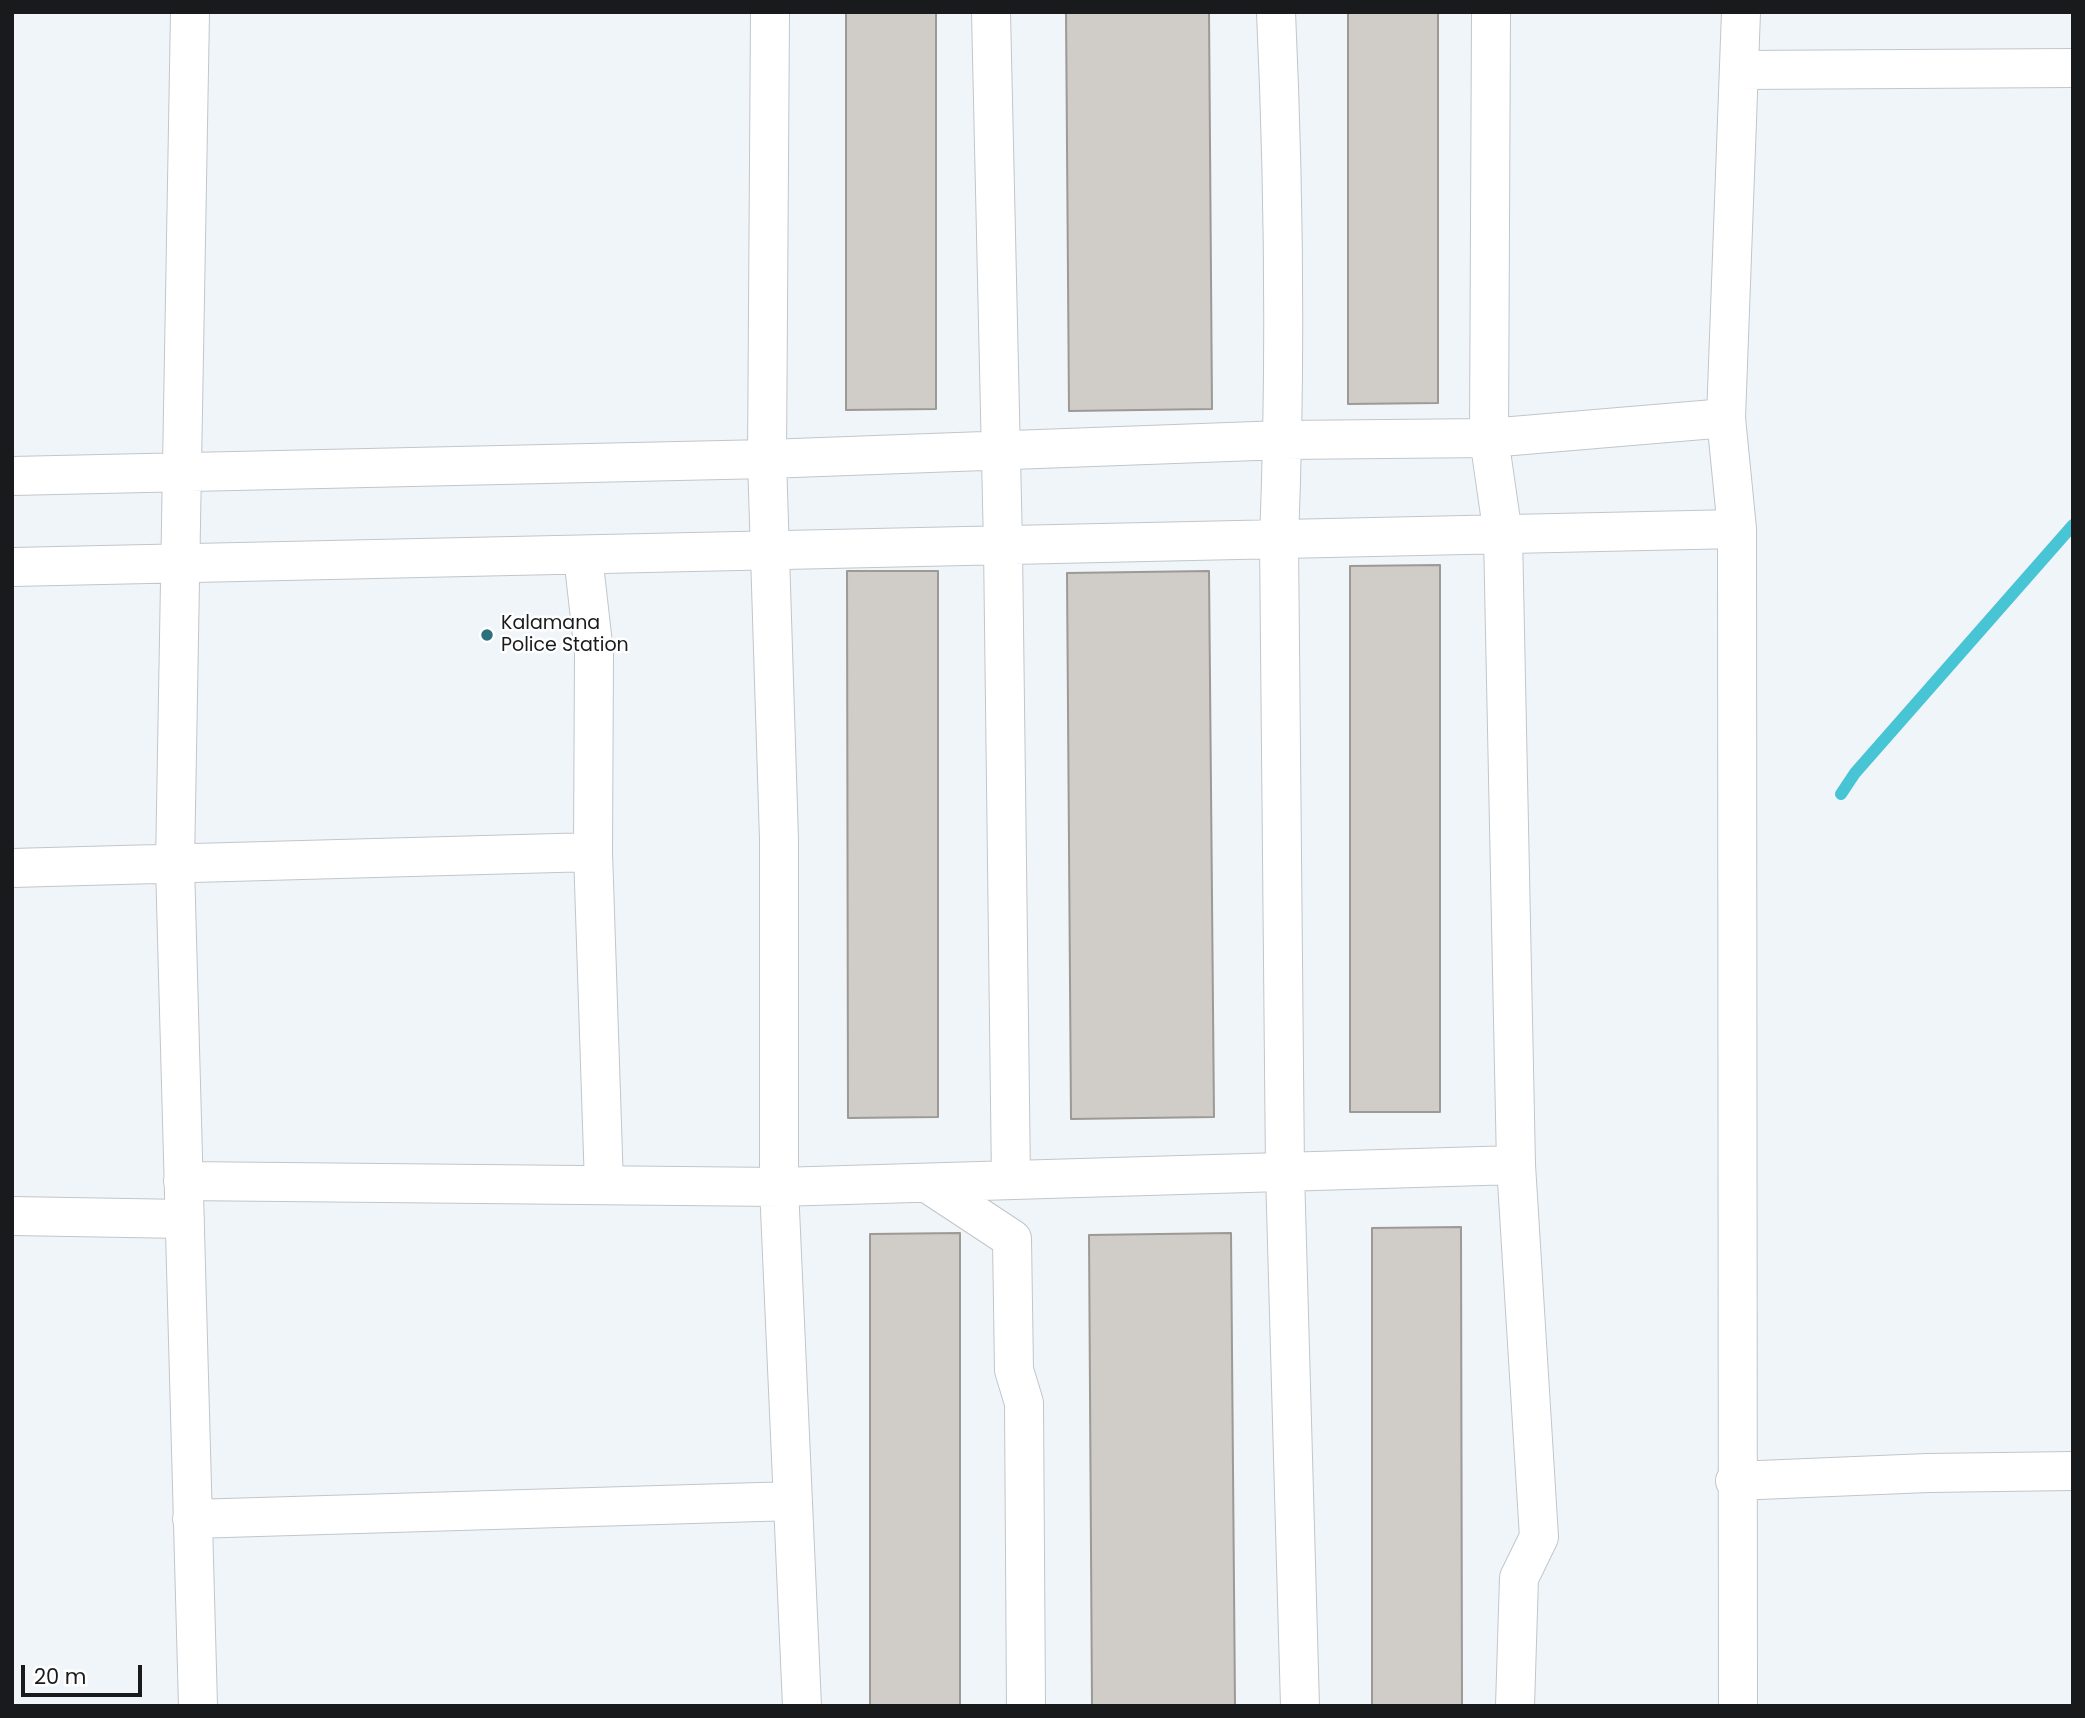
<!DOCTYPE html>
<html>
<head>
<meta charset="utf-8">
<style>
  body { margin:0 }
  #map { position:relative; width:2085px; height:1718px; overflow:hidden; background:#f0f5fa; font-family:Poppins,sans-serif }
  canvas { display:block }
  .frame { position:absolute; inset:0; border:14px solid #181a1b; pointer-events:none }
  .scale { position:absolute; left:21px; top:1665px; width:121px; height:32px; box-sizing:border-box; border:4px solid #181a1b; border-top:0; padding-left:9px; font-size:21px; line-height:24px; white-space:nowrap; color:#181a1b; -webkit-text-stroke:5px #fff; paint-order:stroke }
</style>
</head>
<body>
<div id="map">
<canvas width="2085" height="1718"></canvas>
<div class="frame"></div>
<div class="scale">20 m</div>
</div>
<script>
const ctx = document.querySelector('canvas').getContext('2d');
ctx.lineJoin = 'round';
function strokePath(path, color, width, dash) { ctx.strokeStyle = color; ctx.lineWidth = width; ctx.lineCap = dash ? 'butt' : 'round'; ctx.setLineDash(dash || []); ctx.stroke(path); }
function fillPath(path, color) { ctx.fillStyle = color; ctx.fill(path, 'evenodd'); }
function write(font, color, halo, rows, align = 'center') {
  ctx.font = font + ' Poppins,sans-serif'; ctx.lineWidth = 5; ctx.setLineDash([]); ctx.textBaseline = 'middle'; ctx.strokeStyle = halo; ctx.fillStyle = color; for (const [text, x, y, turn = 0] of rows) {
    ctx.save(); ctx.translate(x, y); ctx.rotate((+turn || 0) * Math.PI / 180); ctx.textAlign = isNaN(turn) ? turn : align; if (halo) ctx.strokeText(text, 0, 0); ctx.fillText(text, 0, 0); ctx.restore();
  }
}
const stream = new Path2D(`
  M1841 794 1855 773 2073 525`);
const building = new Path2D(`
  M846 12H936V409L846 410Z
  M1066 12H1209L1212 409 1069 411Z
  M1348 12H1438V403L1348 404Z
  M1440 565V1112H1350V566Z
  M847 571H938V1117L848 1118Z
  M1209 571 1214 1117 1071 1119 1067 573Z
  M1461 1227 1462 1706H1372V1228Z
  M960 1233V1706H870V1234Z
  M1231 1233 1235 1706H1092L1089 1235Z`);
const minor = new Path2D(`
  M190 12 175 865 198 1706
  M770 12 767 459 779 840V1187L802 1706
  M991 12 1003 546 1011 1180
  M1276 12C1284 188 1286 364 1279 540L1285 1172 1300 1706
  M1491 12 1489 438 1503 535 1516 1165
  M1740 70 2073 68
  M12 476 767 459 1283 440 1489 438 1726 418
  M583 556 594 653 593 852 604 1185
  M12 567 1737 529
  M12 868 593 852
  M183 1181 779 1187 1516 1165 1539 1537 1519 1578 1515 1706
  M927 1183 1012 1239 1014 1370 1024 1403 1026 1706
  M12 1216 185 1219
  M1735 1481 1928 1473 2073 1471
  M192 1519 793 1501
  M1738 1706 1737 529 1726 418 1741 12`);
const markers = [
  [487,635,7,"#29717c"]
];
const poiNames = [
  ["Kalamana",501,624],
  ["Police Station",501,646]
];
strokePath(stream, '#48c5d4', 12);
fillPath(building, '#d0ccc7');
strokePath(building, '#9d9994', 2);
strokePath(minor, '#c1c6ca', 40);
strokePath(minor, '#fff', 38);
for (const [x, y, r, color] of markers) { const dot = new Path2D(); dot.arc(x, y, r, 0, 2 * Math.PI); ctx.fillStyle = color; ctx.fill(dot); strokePath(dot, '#fff', 2.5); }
write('19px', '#181a1b', '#fff', poiNames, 'left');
</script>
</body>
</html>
